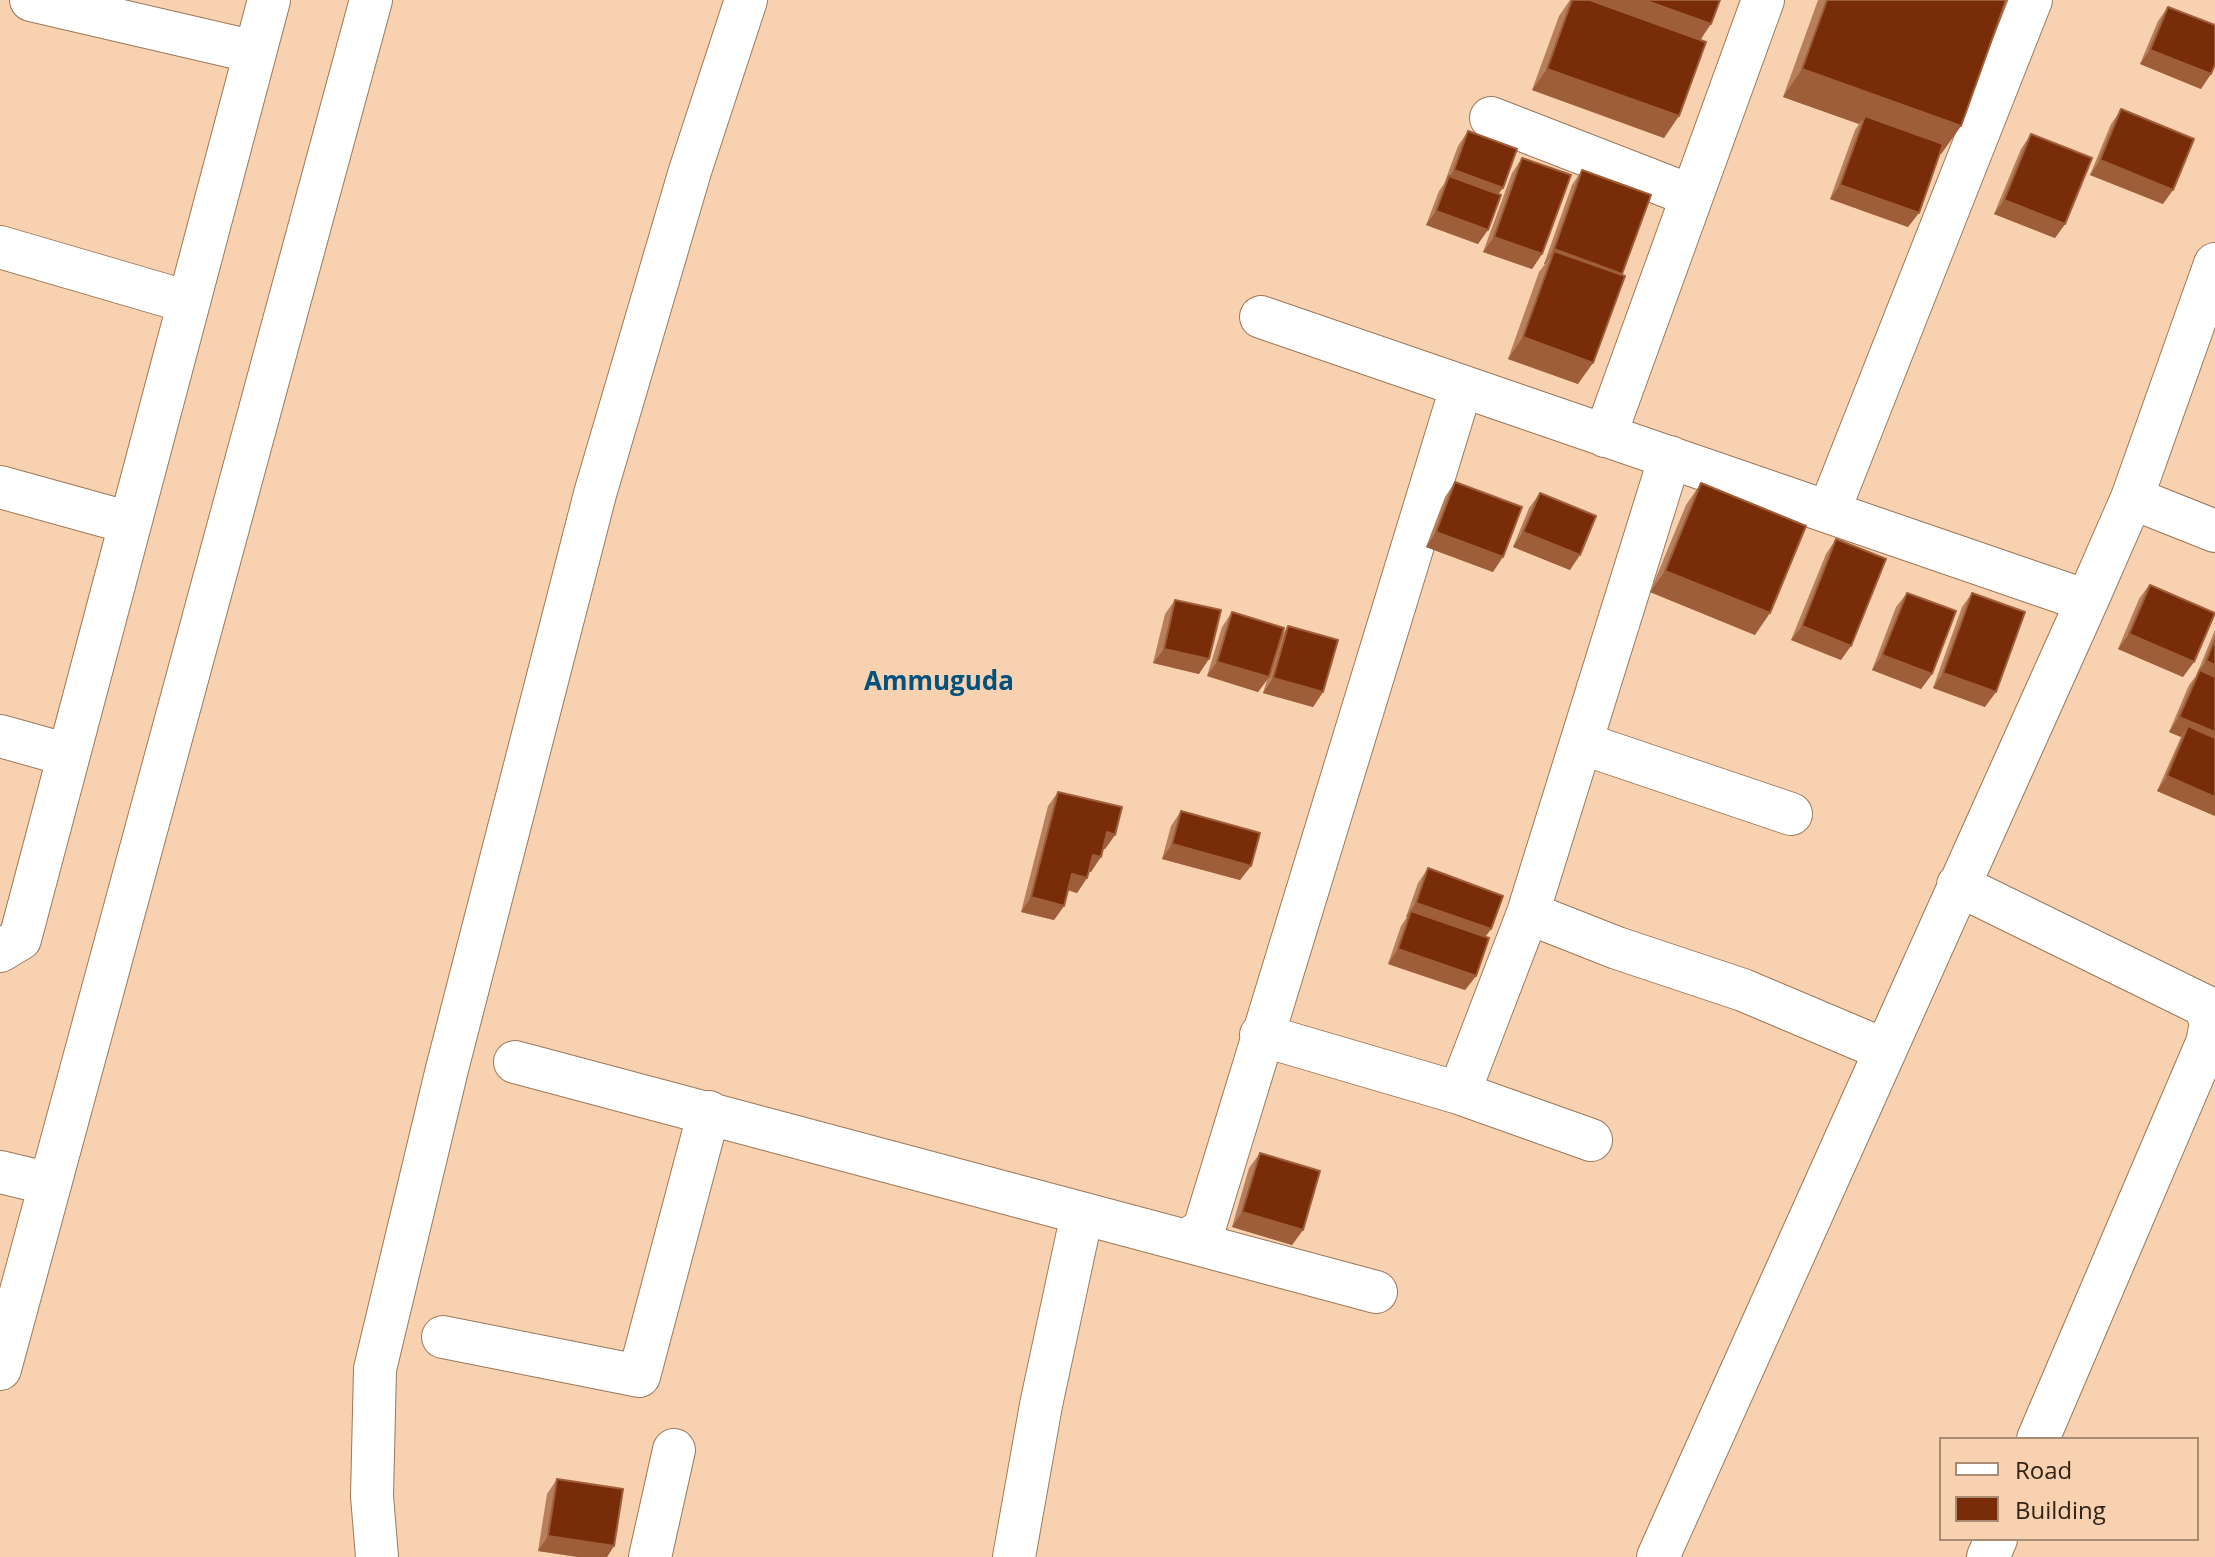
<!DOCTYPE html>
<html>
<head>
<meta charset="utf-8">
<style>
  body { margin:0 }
  #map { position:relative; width:2215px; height:1557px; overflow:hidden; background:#f8d1b0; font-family:"Open Sans",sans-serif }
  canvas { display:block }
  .legend { position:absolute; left:1939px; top:1437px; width:260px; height:104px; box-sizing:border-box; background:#f8d1b0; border:2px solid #a88b72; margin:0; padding:10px 14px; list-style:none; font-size:24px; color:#302215 }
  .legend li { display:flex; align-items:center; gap:16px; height:40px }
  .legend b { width:40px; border:2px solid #a88b72 }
</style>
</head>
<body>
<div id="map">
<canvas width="2215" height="1557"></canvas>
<ul class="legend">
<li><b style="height:10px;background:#fff"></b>Road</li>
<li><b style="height:22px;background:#782d08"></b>Building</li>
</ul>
</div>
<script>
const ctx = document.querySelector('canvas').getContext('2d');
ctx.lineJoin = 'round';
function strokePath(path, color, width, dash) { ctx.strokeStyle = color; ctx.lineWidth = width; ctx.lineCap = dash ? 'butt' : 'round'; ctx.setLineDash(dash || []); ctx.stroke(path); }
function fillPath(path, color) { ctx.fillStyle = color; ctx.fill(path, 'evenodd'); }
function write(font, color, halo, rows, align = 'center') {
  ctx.font = font + ' "Open Sans",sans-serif'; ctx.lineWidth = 8; ctx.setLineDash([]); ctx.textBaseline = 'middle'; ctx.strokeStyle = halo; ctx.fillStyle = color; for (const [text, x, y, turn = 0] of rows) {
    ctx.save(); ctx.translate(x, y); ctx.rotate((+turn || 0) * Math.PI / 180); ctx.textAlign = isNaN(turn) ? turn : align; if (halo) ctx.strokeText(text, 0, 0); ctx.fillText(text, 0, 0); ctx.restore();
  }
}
const minor = new Path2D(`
  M31 0 255 52
  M1491 118 1692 196
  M0 247 188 302
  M1261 317 2087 601
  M1605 436 1763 0
  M0 487 130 523
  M2132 498 2215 531
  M1829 511 2031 0
  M0 736 68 755
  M1581 743 1791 814
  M1958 885 2205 1006 2211 1023 2207 1043 2038 1439
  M1528 913 1670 457
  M0 951 20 939 269 0
  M1261 1035 1459 1093 1528 913 1617 948 1743 990 1885 1050
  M515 1062 1186 1241 1204 1229 1461 388
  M1459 1093 1591 1140
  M0 1172 50 1184
  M1186 1241 1376 1292
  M443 1337 639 1376 709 1112
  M0 1369 371 0
  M377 1557 372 1496 375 1369 447 1069 595 494 690 171 746 0
  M650 1557 674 1450
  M1014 1557 1041 1405 1082 1214
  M1658 1557 2087 601 2132 498 2215 264
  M1988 1557 1996 1539`);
const wall = new Path2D(`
  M1570 0H1720L1701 40 1664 138 1532 90 1559 16Z
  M1818 0H2006L1961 126 1941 154 1940 153 1908 227 1830 199 1855 130 1859 124 1783 97Z
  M2168 7 2201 89 2140 64 2158 21Z
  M2121 110 2163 204 2090 175 2111 124Z
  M1468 131 1503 188 1498 194 1478 244 1426 225 1439 191 1444 184 1458 146Z
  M2031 134 2065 224 2055 238 1994 214 2021 149Z
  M1522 158 1542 254 1532 269 1483 252 1512 173Z
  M1582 170 1578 384 1508 359 1539 272 1545 264H1544L1572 185Z
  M1455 482 1493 572 1426 547 1445 497Z
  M1701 483 1755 635 1650 592 1686 505Z
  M1540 493 1570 570 1513 547 1529 508Z
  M1836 539 1841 660 1791 640 1826 554Z
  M2149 585 2183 677 2118 649 2139 599Z
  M1907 593 1932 674 1921 689 1872 670 1896 607Z
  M1972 593 1985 707 1933 688 1962 607Z
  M1175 600 1199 674 1153 663 1165 614Z
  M1232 612 1282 635 1288 626 1323 692 1313 707 1263 693 1267 680 1258 692 1207 676 1222 627Z
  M2215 630V816L2157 791 2181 737 2169 732 2189 685 2196 676Z
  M1058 792 1115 835 1105 849H1103L1091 872 1089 871 1087 878 1077 893 1068 890 1064 906 1054 920 1021 912 1048 806Z
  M1181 811 1251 866 1240 880 1162 859 1171 826Z
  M1428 868 1491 929 1485 937 1476 976 1465 990 1388 964 1401 926 1407 917H1406L1418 883Z
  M1260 1153 1303 1230 1292 1245 1232 1227 1249 1168Z
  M557 1479 614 1546 607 1557H578L538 1551 547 1494Z`);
const shadedWall = new Path2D(`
  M1592 0H1644L1711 24 1696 46 1587 6Z
  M2150 50 2211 74 2201 89 2140 64Z
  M1547 69 1679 116 1664 138 1532 90Z
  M1802 69 1961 126 1941 154 1862 125 1865 116 1859 124 1783 97Z
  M2100 160 2173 190 2163 204 2090 175Z
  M1454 170 1503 188 1492 202 1449 177Z
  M1840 185 1919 213 1908 227 1830 199Z
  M2004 200 2065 224 2055 238 1994 214Z
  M1436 211 1488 230 1478 244 1426 225Z
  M1494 237 1542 254 1532 269 1483 252Z
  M1554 249 1622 274 1612 288 1554 251 1545 264H1544Z
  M1523 337 1593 363 1578 384 1508 359Z
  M1436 532 1503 557 1493 572 1426 547Z
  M1523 532 1580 555 1570 570 1513 547Z
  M1665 571 1770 613 1755 635 1650 592Z
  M1802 626 1851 646 1841 660 1791 640Z
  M2129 634 2194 662 2183 677 2118 649Z
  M1164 649 1209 659 1199 674 1153 663Z
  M1882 655 1932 674 1921 689 1872 670Z
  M2206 661 2215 665V684L2200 670 2195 676Z
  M1217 662 1269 677 1258 692 1207 676Z
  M1943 673 1996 692 1985 707 1933 688Z
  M1273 678 1323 692 1313 707 1263 693Z
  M2179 717 2215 732V751L2188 726 2181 737 2169 732Z
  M2167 776 2215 797V816L2157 791Z
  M1107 832 1115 835 1105 849 1097 847Z
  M1172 844 1251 866 1240 880 1162 859Z
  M1093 855 1101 857 1091 872 1083 869Z
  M1072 874 1087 878 1077 893 1061 888Z
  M1031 897 1064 906 1054 920 1021 912Z
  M1416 903 1491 929 1480 944 1411 911 1407 917H1406Z
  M1398 949 1476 976 1465 990 1388 964Z
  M1242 1212 1303 1230 1292 1245 1232 1227Z
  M548 1536 614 1546 607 1557H578L538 1551Z`);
const building = new Path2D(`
  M1572 0H1590L1706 42 1679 116 1547 69Z
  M1644 0H1720L1711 24Z
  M1827 0H2006L1961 126 1802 69Z
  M2168 7 2215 25V64L2211 74 2150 50Z
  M2121 109 2194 139 2173 190 2100 160Z
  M1865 116 1943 144 1919 213 1840 185Z
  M1468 131 1517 149 1503 188 1454 170Z
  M2031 134 2092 158 2065 224 2004 200Z
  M1522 158 1571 175 1542 254 1494 237Z
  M1582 170 1651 195 1622 274 1554 249Z
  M1449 176 1501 195 1488 230 1436 211Z
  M1554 251 1625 276 1593 363 1523 337Z
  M1455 482 1522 507 1503 557 1436 532Z
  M1701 483 1806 526 1770 613 1665 571Z
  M1540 493 1596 516 1580 555 1523 532Z
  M1836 539 1886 559 1851 646 1802 626Z
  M2150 585 2215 613 2194 662 2129 634Z
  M1907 593 1956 611 1932 674 1882 655Z
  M1972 593 2025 612 1996 692 1943 673Z
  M1175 600 1221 610 1209 659 1164 649Z
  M1232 612 1284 628 1269 677 1217 662Z
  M1288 626 1338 640 1323 692 1273 678Z
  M2215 639V665L2206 661Z
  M2200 670 2215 677V732L2179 717Z
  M2188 726 2215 738V797L2167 776Z
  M1058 792 1122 807 1115 835 1107 832 1101 857 1093 855 1087 878 1072 874 1064 906 1031 897Z
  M1181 811 1260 833 1251 866 1172 844Z
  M1428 868 1503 896 1491 929 1416 903Z
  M1411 911 1489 938 1476 976 1398 949Z
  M1260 1153 1320 1171 1303 1230 1242 1212Z
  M557 1479 623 1489 614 1546 548 1536Z`);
const neighbourhoodNames = [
  ["Ammuguda",939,683]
];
strokePath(minor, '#9b7859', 44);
strokePath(minor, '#fff', 42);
fillPath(wall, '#b87f5c');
fillPath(shadedWall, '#9e5e3a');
fillPath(building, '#782d08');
strokePath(building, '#9e5e3a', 2);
write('bold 26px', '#00517d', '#f8d1b0', neighbourhoodNames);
</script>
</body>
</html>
